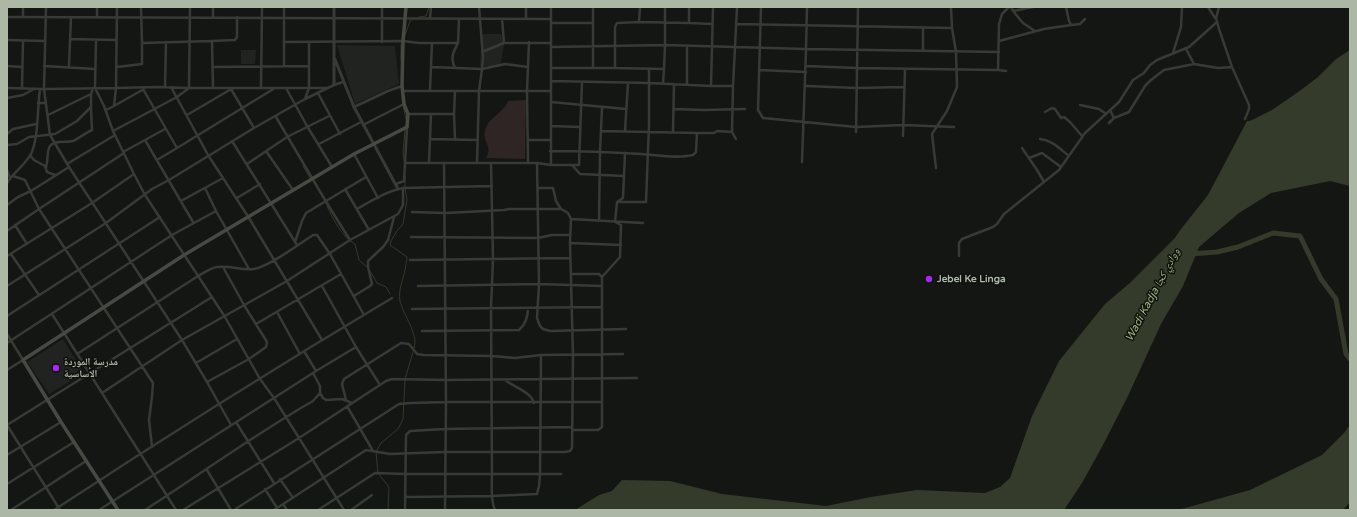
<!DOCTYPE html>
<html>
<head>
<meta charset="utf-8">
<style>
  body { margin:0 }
  #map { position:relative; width:1357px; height:517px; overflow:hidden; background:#141614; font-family:"Varela Round",sans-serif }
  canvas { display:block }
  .frame { position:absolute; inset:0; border:8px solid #acb7a5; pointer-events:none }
</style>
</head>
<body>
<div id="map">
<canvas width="1357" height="517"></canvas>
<div class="frame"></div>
</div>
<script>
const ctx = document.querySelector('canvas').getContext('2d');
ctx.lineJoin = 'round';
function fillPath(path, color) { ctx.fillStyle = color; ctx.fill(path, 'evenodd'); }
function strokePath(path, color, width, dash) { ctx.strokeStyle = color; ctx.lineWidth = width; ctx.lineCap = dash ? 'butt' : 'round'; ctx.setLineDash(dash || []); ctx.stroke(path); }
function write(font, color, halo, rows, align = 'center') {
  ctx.font = font + ' "Varela Round","Noto Naskh Arabic",sans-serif'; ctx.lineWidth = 3; ctx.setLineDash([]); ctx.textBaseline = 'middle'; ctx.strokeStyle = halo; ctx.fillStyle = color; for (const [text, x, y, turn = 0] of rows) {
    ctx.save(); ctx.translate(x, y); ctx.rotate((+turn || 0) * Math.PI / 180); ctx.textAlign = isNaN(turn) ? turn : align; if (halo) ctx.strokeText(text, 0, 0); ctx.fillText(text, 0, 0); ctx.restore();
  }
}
const built = new Path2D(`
  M482 34H501L504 45 500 67 480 66Z
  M337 45 395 46 399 84 355 104Z
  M241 50H256L255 64H241Z
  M63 339 84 373 49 394 27 362Z`);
const green = new Path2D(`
  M525 100H526L525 159 486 158C493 144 482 143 485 131 487 118 504 113 508 101Z`);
const water = new Path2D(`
  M1350 50V186L1330 181 1271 193 1239 213 1199 247 1183 286 1161 324 1128 396 1103 445 1082 483 1064 510H575L599 495 612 491 622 480 670 481 722 494 826 506 871 497 917 490 985 493 1000 487 1010 478 1032 416 1059 361 1105 304 1131 282 1174 239 1181 229 1208 195 1247 121H1250L1272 110 1301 90 1318 77 1336 59Z
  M1350 425V502L1343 510H1178L1250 490 1322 455 1344 433Z`);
const stream = new Path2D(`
  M419 17 426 16 429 7
  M405 35 410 21 412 20
  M401 60V45
  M403 105 406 119
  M404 161 403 153 405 130
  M303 166 310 178
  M405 176V188L407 200 403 224 397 231 391 241 390 245 407 257C406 261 406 266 405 270 403 280 398 290 400 301 403 315 419 334 414 348
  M327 206C333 219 342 237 355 244L359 260 367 267
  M370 271 377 283 386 287 390 294
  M388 510 389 487 378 473 376 452 381 443 398 429 403 419 405 379 413 352`);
const river = new Path2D(`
  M1190 254 1217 252 1238 247 1273 233 1300 236 1321 279 1336 299 1346 354 1350 359`);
const minor = new Path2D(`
  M97 7V17
  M117 7 116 88 44 89 50 135 69 167 182 340 207 382 231 425
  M141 7 142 43 212 41 235 40 237 37V17
  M382 7V42
  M761 7 758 110 763 118 856 127 903 125 954 127
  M1011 7 1013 11 1033 7
  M1066 7 1069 21 1071 25 1080 24 1085 19
  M1208 7 1215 18
  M1219 7 1216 18 1219 29 1232 67 1249 105V109L1245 119
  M1013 11 1023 23 1035 31
  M7 17 551 19V7
  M23 17V7
  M213 17V7
  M430 18 431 7
  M502 19 504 43
  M526 19V7
  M639 22 640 7
  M551 23H593
  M689 23 712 24
  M736 24 952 28
  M923 28V51
  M70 39 116 40
  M7 40 45 41
  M96 40 95 88 104 106 113 131 134 174 145 195 225 317 260 379 274 398 344 510
  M212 41 213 88
  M999 41 1044 29 1071 25
  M284 42 403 41 419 43H458C453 53 450 57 455 68
  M458 43 459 19
  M551 47 665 45 735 47 737 7
  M1186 49 1194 64
  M482 52 504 43H551
  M1173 53 1181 27 1182 7
  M7 66 22 67
  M44 66 95 69
  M69 66 71 17
  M284 66V7
  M806 66 857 68 998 70
  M117 67 142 64V43
  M213 67 309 66
  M431 67 482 69 505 64 528 67
  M551 68H615L664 69 665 45V7
  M593 68V7
  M615 68V27L617 23 639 22 689 23V7
  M759 70 806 72
  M1006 71 998 70 999 24 1002 14 1009 7
  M551 81 649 83 711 86H733L735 47 806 49 807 7
  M663 84 664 69
  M687 85V46
  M711 86 713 7
  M806 86 857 88 904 87
  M165 87 166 42
  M171 87 208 155 249 218 322 340
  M7 88 44 89 46 7
  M22 88 23 41
  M261 88 262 7
  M286 88 307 126 332 167
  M143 89 177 148 275 88
  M231 89 254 128
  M430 90 432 43
  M403 91H479L482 69 483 57 479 7
  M318 93 340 134
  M7 98 23 95 34 89
  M305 99 309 88V43
  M551 102 626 109
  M38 103H46
  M1080 105 1099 109 1105 113
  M114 106 144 89
  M354 107 388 91 402 86
  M674 109 704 110 745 109
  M106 110 114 106 116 88 157 87 189 88 190 7
  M1110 110 1114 118
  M1045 112 1052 108 1055 109 1061 118 1064 117 1070 122 1082 136
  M408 114H454L455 91
  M454 114 455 139
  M48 115 91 94 93 88
  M187 115 233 88
  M276 117 325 200 350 240
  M1109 123 1114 118 1129 112 1145 86 1151 80 1164 70 1194 64 1218 68 1232 67
  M363 125 404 104
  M551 126 580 127
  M113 131 177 97 189 88H327
  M601 131 697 133H714L717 131 732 132 736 139
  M625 131 628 83
  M673 132 674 84
  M732 132 733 86
  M856 132 858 7
  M7 134 13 129 36 124
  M903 136 905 69
  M430 139 477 140
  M1040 139C1052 140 1060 149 1069 156
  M145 140 165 129
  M528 140H551
  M232 141 297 245
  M319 144 361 122
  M7 145 17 144 29 137 55 134 77 121 91 107V94
  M1022 148 1037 170 1044 182
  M266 151 293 190
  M550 151C580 151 610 152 641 154 658 155 677 159 693 155L696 152 697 133
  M123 152 145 140 193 222
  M124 153 39 209 153 383 152 397 149 420 152 447
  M354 154 378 198
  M30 155 34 160 45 166 47 172 55 175
  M1029 158 1042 153 1061 167
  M157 160 177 148
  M802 162 806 49 999 52
  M405 163H477L479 91H551
  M429 163 431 114
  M444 163 446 402 445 510
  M477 163H537L551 165H579L582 82
  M491 163 493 259 491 308 492 474C492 485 490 500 495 510
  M528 163 527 91 529 42
  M537 163 539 284 537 318 540 326 543 329 550 331 626 329
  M67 164 115 135
  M247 164 287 137 329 116
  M551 165V19
  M572 165 580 174 624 176
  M46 167C48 161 47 153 49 148 53 139 66 143 73 141 76 140 87 132 92 130L91 108
  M936 168 932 134 947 111 957 87 956 52 952 28 951 7
  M7 170 10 178
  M7 183C13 173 25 165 31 154 39 137 37 108 40 89
  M396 184 404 181 407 127
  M205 188 216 211
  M345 189 369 230
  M237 198 260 184
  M181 201 223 178
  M617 202H646L649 125V69
  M7 205 18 197 31 191 69 167
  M357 209C371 201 387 191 403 188L492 186
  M412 212 446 213 504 210 509 209H561
  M571 219 643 223
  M599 221 600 151 602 108
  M15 225 27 244
  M7 231 39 209 25 180 13 176
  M411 237 538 238 552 235H570
  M295 242 302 221 306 213 366 177
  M570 243 621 245
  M11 254 39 295
  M7 256 92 203 134 174
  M959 256V243L962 239 993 227 997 224 1004 214 1059 170 1085 133 1119 102 1133 80 1144 73 1150 65 1157 60 1189 47 1217 22
  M410 260 570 258
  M571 274H599L602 277V427L598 430H572
  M602 277 620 257 621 225 615 222 617 202 623 198 625 153
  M7 286 106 223 152 189 169 180 254 128 305 99 334 85 343 82
  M322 286 356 347 380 385
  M418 286 539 284 602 286
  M354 296 370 286 372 284 368 267V261L383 247 388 240 394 217
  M412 309 602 307
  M277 312 300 354
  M52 314 176 510
  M7 316 160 217
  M256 324 341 274
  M422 331 519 330C526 324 528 317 528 308
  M7 334 23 360 7 370
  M7 343 172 235 216 211 249 269
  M304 351 316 371
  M77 354 198 276C204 273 210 268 217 267 230 265 242 271 254 269 270 266 299 244 313 235H317L330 254 364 315
  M196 363 237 339
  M313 373 320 386V393L323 398 326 400 342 399 352 403
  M505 380C514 387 531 392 534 403
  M207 382 249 359 266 347 267 342 244 305 223 267
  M102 393 182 340 287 281 350 240 398 214 403 205V188
  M346 400 342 384 344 379 401 343 409 344 417 354 423 355 492 356 515 358 541 355 623 354
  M347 406 373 451
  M236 422 274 483
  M7 425 212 297
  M7 425 60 510
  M7 455 61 422
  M207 470 231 510
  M280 479 293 498
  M7 484 74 442
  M265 489 277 508
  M405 497 492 496 537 494 539 486 540 474 541 355
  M283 504 287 510
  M11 510 86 461
  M54 510C165 437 278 366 392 298
  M99 510 316 371 356 347
  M145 510C201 474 255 434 313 401L320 393
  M183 510 299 438 386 381 392 379 446 380 637 378
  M234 510 399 404 410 403 446 402H602
  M274 510 366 450 390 454 444 452H565L570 451 572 448 573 355 570 243 571 219 568 213 561 209 556 201 553 188H538
  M318 510 375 473 405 474H561
  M351 510 372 495
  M405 510 406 435 410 431 445 429 572 427`);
const tertiary = new Path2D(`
  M334 57 354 107 398 189
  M334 85V7`);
const secondary = new Path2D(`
  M118 510 61 422 23 360 184 255 354 154 407 127 408 114 404 104 402 86 403 41 406 7`);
const markers = [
  [929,279,4,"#a726fc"],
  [56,368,4,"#a726fc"]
];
const poiNames = [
  ["Jebel Ke Linga",937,279],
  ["مدرسة الموردة",64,362],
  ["الأساسية",64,374]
];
const waterNames = [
  ["Wadi Kadja ووادي كجا",1153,295,-62]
];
fillPath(built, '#202320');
fillPath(green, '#2e2524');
fillPath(water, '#343b2a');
strokePath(stream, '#343b2a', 1);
strokePath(river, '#343b2a', 5);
strokePath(minor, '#363b35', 2.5);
strokePath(tertiary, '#363b35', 3);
strokePath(secondary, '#454b43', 3.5);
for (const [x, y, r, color] of markers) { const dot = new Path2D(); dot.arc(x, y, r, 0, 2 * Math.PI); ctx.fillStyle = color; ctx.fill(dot); strokePath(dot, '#0f110f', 1.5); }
write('bold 10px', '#acb7a5', '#0f110f', poiNames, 'left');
write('italic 11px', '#9db47a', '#0f110f', waterNames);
</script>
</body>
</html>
